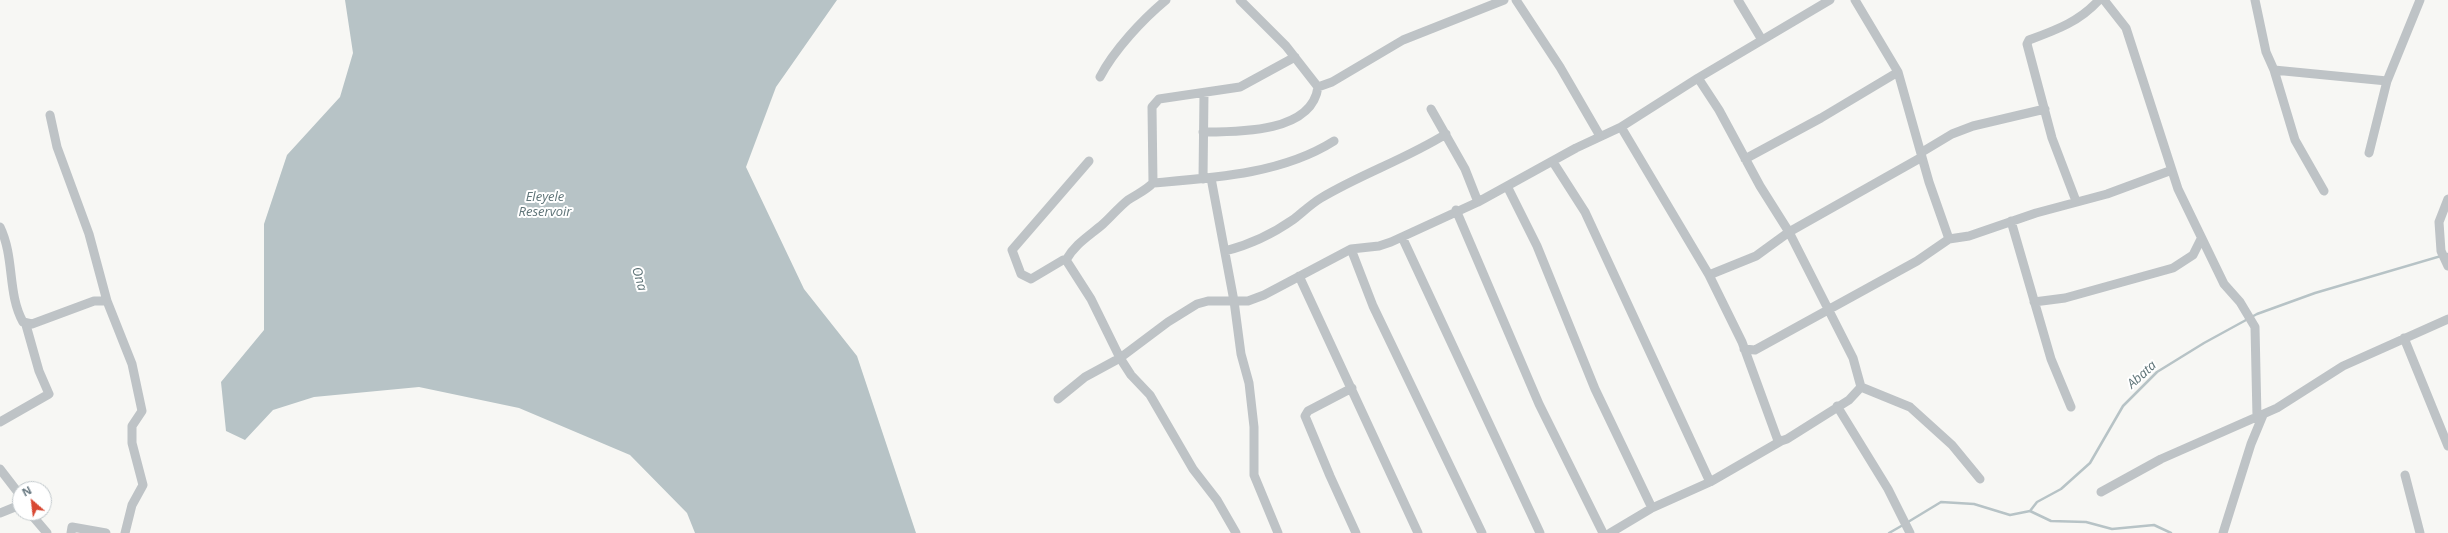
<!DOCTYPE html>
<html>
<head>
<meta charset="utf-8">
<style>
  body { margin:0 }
  #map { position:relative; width:2448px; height:533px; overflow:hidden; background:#f7f7f4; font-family:"Open Sans",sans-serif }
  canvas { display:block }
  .north { position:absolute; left:12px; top:481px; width:40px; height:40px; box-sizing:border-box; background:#fff; border:1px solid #c1c8cb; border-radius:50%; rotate:332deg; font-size:11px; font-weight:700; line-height:16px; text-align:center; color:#64757e }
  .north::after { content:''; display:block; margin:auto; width:14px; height:18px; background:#d84933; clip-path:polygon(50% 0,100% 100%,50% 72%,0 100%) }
</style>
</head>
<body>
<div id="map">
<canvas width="2448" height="533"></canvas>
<div class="north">N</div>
</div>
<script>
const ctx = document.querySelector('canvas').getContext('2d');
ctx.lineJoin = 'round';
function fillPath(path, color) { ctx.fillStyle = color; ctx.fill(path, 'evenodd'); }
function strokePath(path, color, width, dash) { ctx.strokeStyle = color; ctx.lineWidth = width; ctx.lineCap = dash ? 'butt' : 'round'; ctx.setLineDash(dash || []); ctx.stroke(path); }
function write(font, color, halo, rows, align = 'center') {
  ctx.font = font + ' "Open Sans",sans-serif'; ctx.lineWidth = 4; ctx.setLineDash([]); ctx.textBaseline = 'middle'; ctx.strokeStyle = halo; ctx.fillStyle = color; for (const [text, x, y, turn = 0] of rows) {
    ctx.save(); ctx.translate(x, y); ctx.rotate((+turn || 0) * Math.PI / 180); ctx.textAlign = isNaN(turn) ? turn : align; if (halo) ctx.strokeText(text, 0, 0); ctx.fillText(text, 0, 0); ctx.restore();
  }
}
const water = new Path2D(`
  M345 0H837L776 87 746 167 804 289 857 356 916 533H695L687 513 630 455 519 408 419 387 314 397 273 410 245 440 226 431 221 382 264 330V224L287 155 340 97 353 53Z`);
const stream = new Path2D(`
  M2030 511 2051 521 2086 522 2112 529 2154 525 2171 533
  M1908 522 1941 502 1974 504 2010 515 2030 511 2037 502 2061 489 2090 463 2123 406 2157 372 2204 343 2257 314 2315 293 2448 254
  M1889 533 1903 525`);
const minor = new Path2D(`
  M1516 0 1560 67 1600 136
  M1738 0 1762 40
  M1855 0 1898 72 1929 182 1949 239
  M2104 0 2126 28 2178 189 2224 284 2240 302 2255 327 2257 417
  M2255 0 2266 52 2274 70 2295 140 2324 191
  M2274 70 2387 81
  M1100 77C1114 50 1143 19 1166 0
  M1698 78 1719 110 1760 186 1789 232 1853 358 1861 387 1910 407 1952 445 1980 479
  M1318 87 1332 82 1403 40 1504 0
  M1431 109 1465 169 1478 202
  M50 115 57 147 89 234 107 301
  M1621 127 1709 275 1742 342 1777 438 1781 441
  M1203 132C1238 132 1312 133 1318 87L1286 46 1240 0
  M1922 152 1952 134 1973 126 2045 109
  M2369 153 2387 81 2420 0
  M1745 159 1821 118 1898 72
  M1553 162 1585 212 1710 482
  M1211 178 1234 301 1241 354 1249 383 1254 427V475L1278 533
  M1203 179 1204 93
  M1153 183C1213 178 1282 174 1334 141
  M1507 186 1537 246 1595 389 1652 508
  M2448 199 2439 222 2441 251 2448 266
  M2076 201 2052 138 2027 44 2029 40C2056 30 2079 22 2099 0
  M1456 210 1539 404 1603 533
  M2011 221 2051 359 2071 407
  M0 227C15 258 7 293 23 322L32 324 94 301H107L132 364 142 411 132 426V443L143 485 132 505 125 533
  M1402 237 1540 533
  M1351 249 1373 306 1482 533
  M1225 251C1249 245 1274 233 1294 219 1303 212 1311 204 1321 198 1361 174 1406 159 1446 134
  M1066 260C1075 244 1089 236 1103 224 1112 216 1118 208 1128 200 1137 194 1145 191 1153 183L1152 107 1159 99 1240 87 1295 57
  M1066 260 1091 299 1120 358 1131 375 1150 395 1193 469 1217 500 1236 533
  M1066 260H1063L1031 279 1021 274 1012 250 1089 161
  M1709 275 1756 256 1789 232 1922 157
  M1299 276 1418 533
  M2034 302 2065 298 2173 268 2193 255 2201 239
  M2404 338 2448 446
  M1744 349 1755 350 1917 261 1949 239 1969 236 2036 213 2107 194 2172 170
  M1352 388 1308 411 1305 416 1330 476 1356 533
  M1058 399 1085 377 1120 358 1168 322 1197 304 1208 301H1248L1264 295 1351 249 1379 246 1391 242 1478 202 1576 148 1621 127 1698 78 1830 0
  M1837 406 1888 489 1910 533
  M0 422 49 394 39 371 26 325
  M0 469 20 495
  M2405 475 2420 533
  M2101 492 2161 459 2277 408 2343 366 2448 319
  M0 513 20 505
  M30 513 47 533
  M71 533 72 527 106 533
  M1610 533 1652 508 1710 482 1781 441 1787 439 1849 400 1861 387
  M2223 533 2251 444 2263 415`);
const waterNames = [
  ["Eleyele",545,197],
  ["Reservoir",545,212],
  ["Ona",639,279,73],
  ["Abata",2142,375,-42]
];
fillPath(water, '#b7c3c6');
strokePath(stream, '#b7c3c6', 2.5);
strokePath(minor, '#bec3c6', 9);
write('italic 13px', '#5f7478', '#fff', waterNames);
</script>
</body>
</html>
